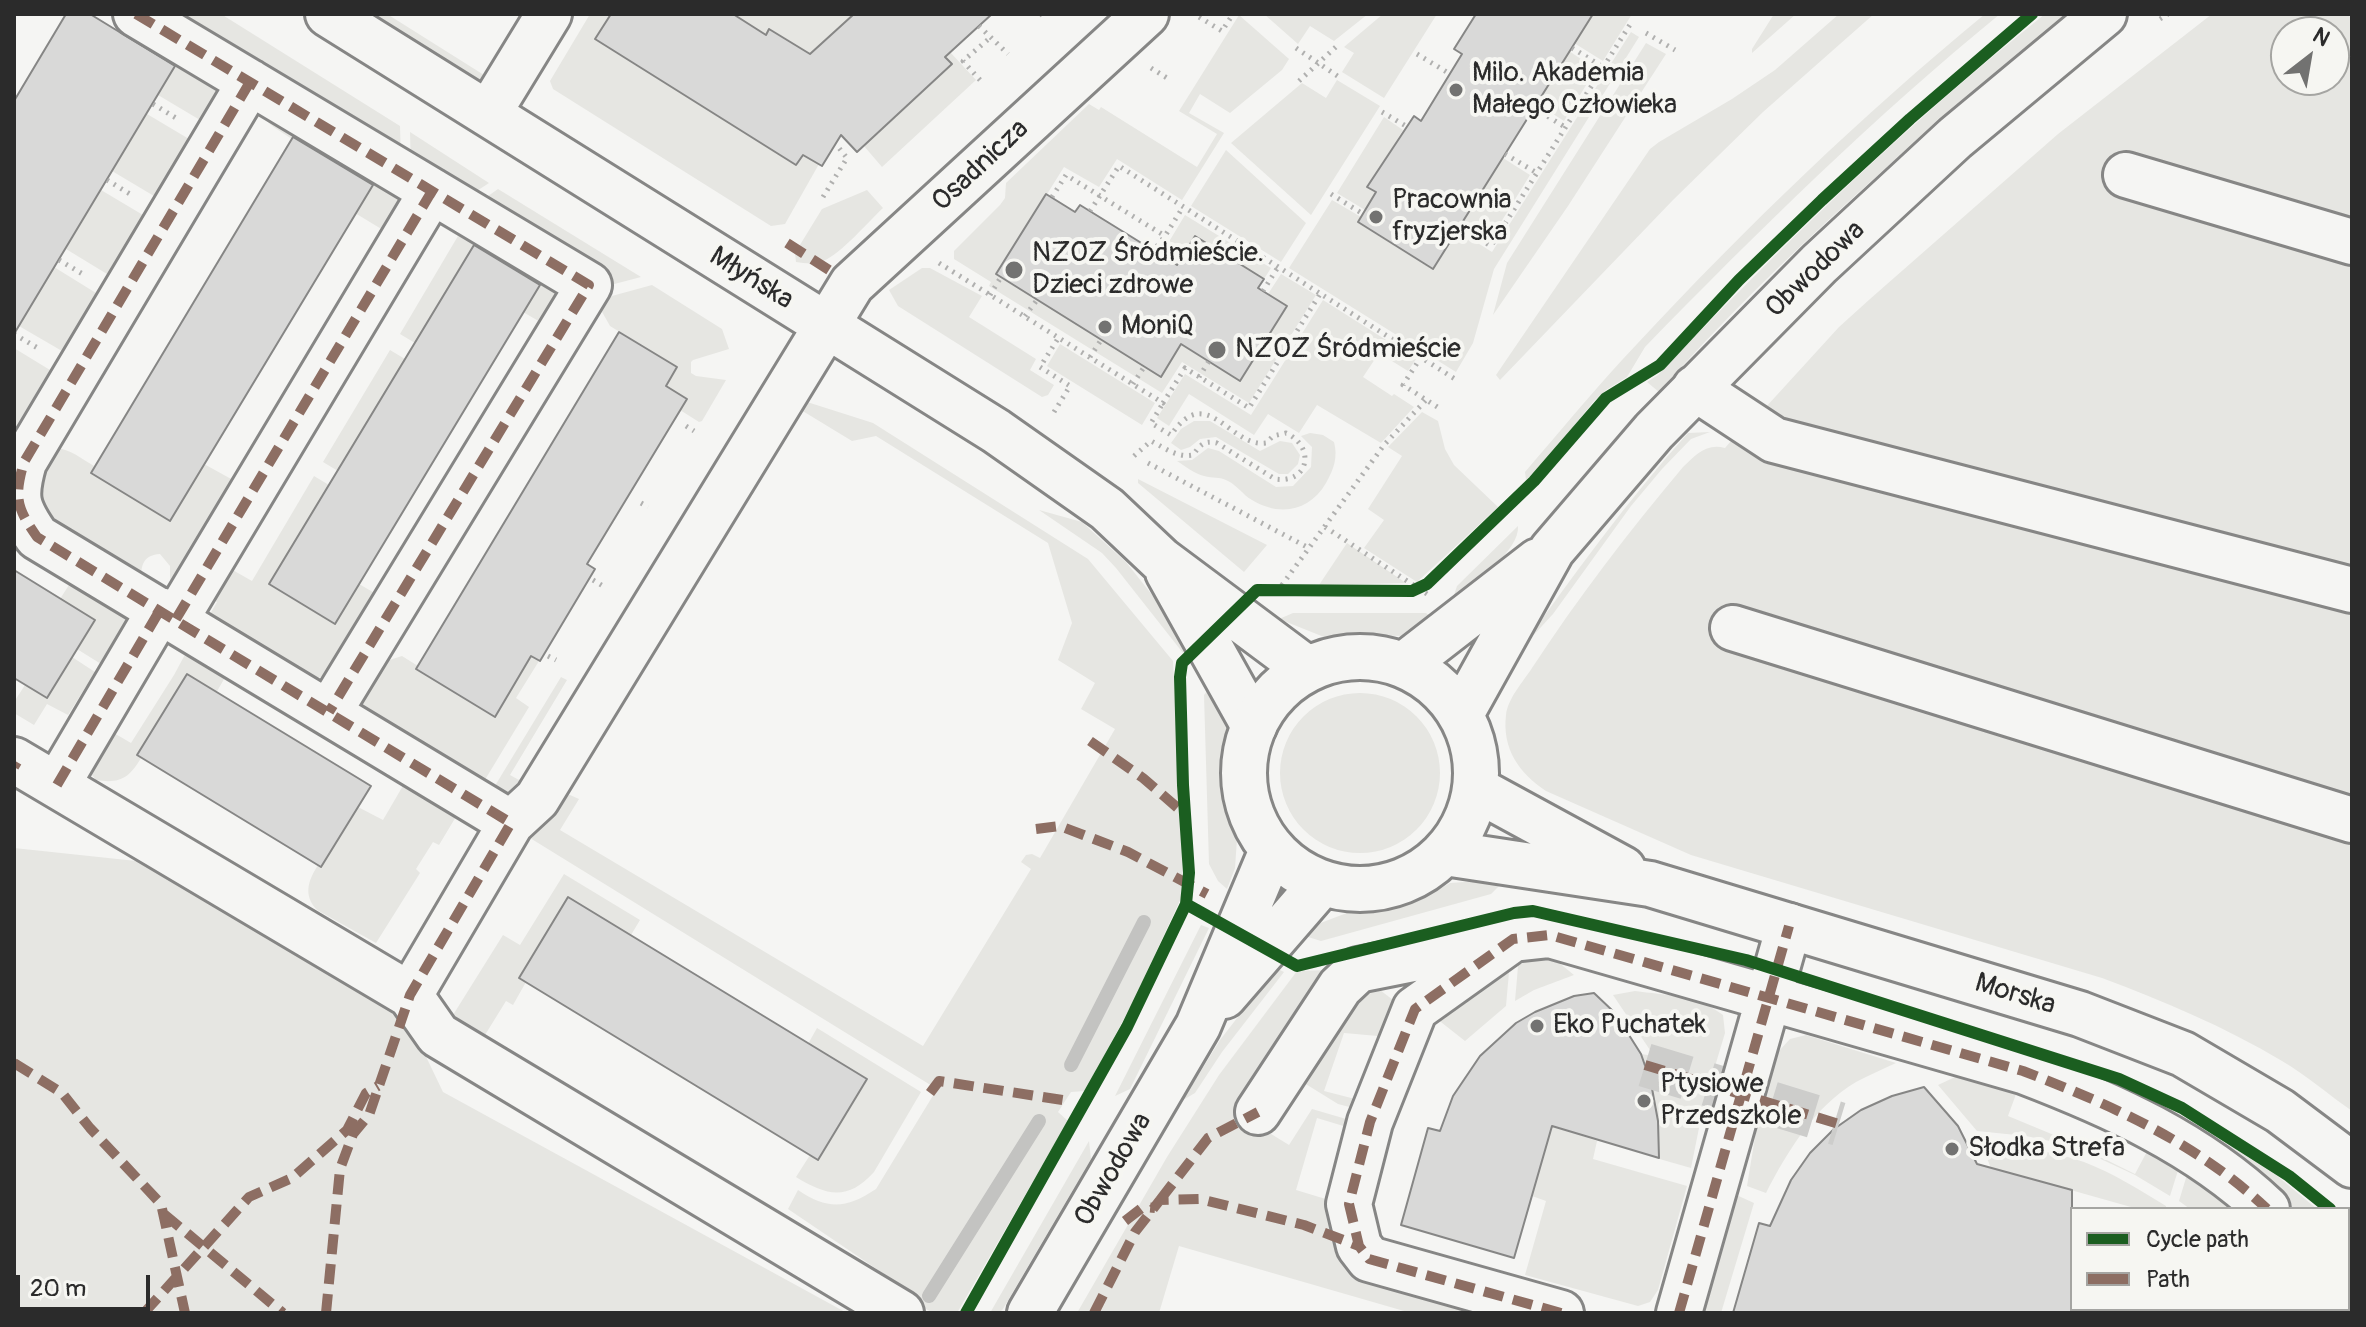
<!DOCTYPE html>
<html>
<head>
<meta charset="utf-8">
<style>
  body { margin:0 }
  #map { position:relative; width:2366px; height:1327px; overflow:hidden; background:#f5f5f3; font-family:Pangolin,sans-serif }
  canvas { display:block }
  .frame { position:absolute; inset:0; border:16px solid #2b2b2b; pointer-events:none }
  .legend { position:absolute; left:2070px; top:1207px; width:280px; height:104px; box-sizing:border-box; background:#f6f6f2; border:2px solid #a5a5a2; margin:0; padding:10px 14px; list-style:none; font-size:24px; color:#2b2b2b }
  .legend li { display:flex; align-items:center; gap:16px; height:40px }
  .legend b { width:40px; border:2px solid #a5a5a2 }
  .north { position:absolute; left:2270px; top:16px; width:80px; height:80px; box-sizing:border-box; background:#f6f6f2; border:2px solid #a5a5a2; border-radius:50%; rotate:31deg; font-size:22px; font-weight:700; line-height:32px; text-align:center; color:#2b2b2b }
  .north::after { content:''; display:block; margin:auto; width:28px; height:36px; background:#727271; clip-path:polygon(50% 0,100% 100%,50% 72%,0 100%) }
  .scale { position:absolute; left:16px; top:1275px; width:134px; height:36px; box-sizing:border-box; border:4px solid #2b2b2b; border-top:0; padding-left:10px; font-size:24px; line-height:28px; white-space:nowrap; color:#2b2b2b; -webkit-text-stroke:6px #f6f6f2; paint-order:stroke }
</style>
</head>
<body>
<div id="map">
<canvas width="2366" height="1327"></canvas>
<div class="frame"></div>
<ul class="legend">
<li><b style="height:10px;background:#1b5e20"></b>Cycle path</li>
<li><b style="height:10px;background:#8d6e63"></b>Path</li>
</ul>
<div class="north">N</div>
<div class="scale">20 m</div>
</div>
<script>
const ctx = document.querySelector('canvas').getContext('2d');
ctx.lineJoin = 'round';
function fillPath(path, color) { ctx.fillStyle = color; ctx.fill(path, 'evenodd'); }
function strokePath(path, color, width, dash) { ctx.strokeStyle = color; ctx.lineWidth = width; ctx.lineCap = dash ? 'butt' : 'round'; ctx.setLineDash(dash || []); ctx.stroke(path); }
function write(font, color, halo, rows, align = 'center') {
  ctx.font = font + ' Pangolin,sans-serif'; ctx.lineWidth = 8; ctx.setLineDash([]); ctx.textBaseline = 'middle'; ctx.strokeStyle = halo; ctx.fillStyle = color; for (const [text, x, y, turn = 0] of rows) {
    ctx.save(); ctx.translate(x, y); ctx.rotate((+turn || 0) * Math.PI / 180); ctx.textAlign = isNaN(turn) ? turn : align; if (halo) ctx.strokeText(text, 0, 0); ctx.fillText(text, 0, 0); ctx.restore();
  }
}
const green = new Path2D(`
  M157 14H221L400 126 401 161Z
  M371 14H387L484 75 502 46 508 50 482 84Z
  M590 14H611L596 38 796 164 803 155 819 164 785 224 771 226 553 89 550 81Z
  M733 14H854L813 51 814 65 804 50 770 29 766 35Z
  M1264 14H1368L1334 41 1310 26 1298 44Z
  M1383 14H1437L1384 98 1342 72 1354 53 1344 47Z
  M1593 14H1632L1603 61 1574 43Z
  M1774 14H1796L1752 53V49Z
  M1839 14H1874L1763 112 1673 200 1500 380 1496 375 1650 149 1659 142 1732 99 1775 70Z
  M1985 14H2000C1874 117 1759 230 1645 347L1627 377 1606 390 1594 401 1553 452 1526 480 1525 472C1562 429 1598 385 1637 344 1746 227 1861 116 1985 14Z
  M2045 14H2066C1924 133 1782 253 1659 392L1647 382 1658 375C1781 246 1906 125 2045 14Z
  M2212 14H2342L2352 17V1111C2329 1095 2306 1075 2282 1061 2225 1027 2164 1001 2102 978L1691 855 1546 791C1519 773 1502 749 1506 715 1508 698 1523 682 1532 668 1577 599 1630 530 1683 467 1696 455 1706 443 1725 448L1731 441 1734 442 1839 327 1870 299 2058 134ZM2286 32H2334V80H2286Z
  M1239 15 1289 59 1282 70 1230 113 1200 94 1189 113 1224 133 1182 200 1117 159 1099 187 1064 167 997 274 1161 377 1181 344 1240 381 1287 306 1268 294 1281 274 1316 295 1249 403 1182 362 1162 393 989 286 991 282 954 259V251L1000 205 1005 198 1006 183 1089 104 1099 110 1101 107 1197 167 1217 134 1179 111Z
  M1631 32 1639 37 1494 269 1473 343 1456 372 1289 268 1332 200 1361 217 1358 223 1432 269 1457 230 1492 252Z
  M153 37 217 85 216 94 200 120 158 95 175 65 134 40Z
  M1646 43 1666 54 1568 206 1493 315 1507 263Z
  M1569 51 1596 69 1564 121 1536 103Z
  M950 52 976 80 882 167 864 146 952 65 945 57Z
  M1337 80 1380 106 1311 215 1231 143 1302 83 1326 98Z
  M256 104 402 197 383 230 355 213 373 184 294 136 292 139C277 129 262 122 256 104Z
  M147 114 189 139 154 196 112 171Z
  M1384 117 1403 130 1368 187 1376 192 1365 210 1337 193Z
  M410 132 489 183 463 200 411 168Z
  M1226 150 1306 223 1281 262 1191 206Z
  M1503 158 1530 175 1490 240 1462 223Z
  M498 189 641 277 603 287 474 206Z
  M101 190 143 215 107 274 66 249Z
  M867 190 883 208C868 222 841 254 823 261 814 265 805 263 796 262L795 253 822 209Z
  M1185 215 1271 268 1264 279 1195 236 1171 275 1155 265Z
  M438 216 558 287 559 294 542 323 523 312 540 283 475 244 415 343 400 334 458 236 429 219Z
  M54 267 96 293 62 351 19 326Z
  M922 268H930L982 296 969 317 1036 359 1030 370 1054 385 1048 395 1042 397 898 306 889 290Z
  M652 285 722 329 729 349 693 360 691 362V373L696 376 726 380 702 421 699 422 680 410 686 398 666 386 677 367 610 326 601 310V299Z
  M1323 300 1416 359 1408 371 1379 353 1363 377 1392 396 1394 394 1414 407 1381 443 1317 405 1299 433 1268 414 1254 435 1189 394 1169 426 1157 418 1185 374 1251 415Z
  M1060 344 1155 403 1142 425 1047 366Z
  M14 348 50 370 14 430Z
  M390 350 405 359 338 471 323 462Z
  M804 401 873 423 1088 559 1173 661 1182 831V896L1132 1004 1085 1091 1071 1092 1058 1112 1068 1121 957 1313H933L910 1300 884 1274 788 1209 798 1190C828 1210 846 1209 876 1189L937 1089 530 838 564 796 570 795 579 799 560 830 923 1046 1031 869 1021 862 1026 855 1032 854 1040 858 1115 729 1081 709 1095 683 1058 660 1072 623 1048 543 876 436 852 441 801 410 799 406Z
  M1422 412 1438 421 1445 449 1454 465 1498 507 1417 582 1364 548 1384 520 1368 509 1402 456 1388 447Z
  M1194 421H1210L1260 451 1280 441 1292 443 1300 455 1298 464 1288 474H1279L1216 437 1200 439 1190 447 1181 450 1171 443 1181 429Z
  M1710 432 1691 439 1662 469 1631 506 1553 614 1519 651C1573 576 1626 502 1688 433Z
  M1310 433 1323 435 1334 442C1338 457 1334 469 1326 483 1310 511 1280 517 1252 500 1243 495 1238 486 1228 481 1219 476 1213 479 1204 476 1195 474 1185 466 1177 461L1192 460 1208 448 1219 451 1276 487 1293 486 1311 467 1312 447 1301 436Z
  M53 448C68 447 82 459 94 466L91 473 170 521 204 464 233 480 173 578 170 581V566L160 554C144 555 141 564 141 579L49 523 37 507 33 470Z
  M314 476 329 485 269 585 335 624 359 584 378 595 326 675 315 679 206 621 217 602 204 594 222 564 252 581Z
  M1138 479 1267 545 1244 572 1138 483Z
  M1039 510 1082 522 1126 562 1191 644 1183 653 1116 568 1102 553Z
  M1518 526C1520 550 1474 584 1457 601L1453 598 1457 586Z
  M1347 543 1406 583 1319 585Z
  M79 583 123 611 127 618 101 664 77 649 94 619 60 599 69 585Z
  M1293 613H1426L1434 619 1420 628 1402 636 1362 635 1324 637 1279 619Z
  M188 649 227 674 216 693 187 674 137 755 141 758C129 778 120 784 96 780L92 775 90 757 107 729 131 743 174 675Z
  M402 656 418 666 417 669 495 717 531 656 539 661 516 698 529 707 480 788 359 707 358 697 374 665Z
  M72 657 95 672 68 715 47 704 34 725 14 713V702L25 685 47 698Z
  M561 677 567 680 510 775 528 785 513 797 490 794Z
  M1215 681 1227 716V735L1221 775 1225 807 1237 839 1235 868 1227 889 1218 881 1209 864 1204 695Z
  M1280 773a80 80 0 1 1 160 0a80 80 0 1 1-160 0Z
  M404 784 457 815 439 845 433 842 416 869 420 873 376 943 317 910C303 895 308 881 318 865L321 867 358 807 383 820Z
  M14 848 155 863 406 1015 443 1092 847 1313H14Z
  M564 874 640 920 631 935 568 897 519 977 526 982 513 1005 506 1001 485 1035 483 1036 453 1015 503 935 520 945Z
  M1493 880 1500 885 1491 894 1321 941 1305 936 1318 924 1352 911 1399 908 1418 901 1450 883Z
  M1201 925 1209 928 1130 1089 1115 1096Z
  M1547 953 1574 975 1534 990 1515 1001 1519 955Z
  M1510 961 1506 1006 1465 1041 1432 1015Z
  M1276 968 1284 972 1222 1052 1195 1093 1183 1100 1220 1040Z
  M1330 970 1263 1129 1289 1145 1312 1109 1353 1121 1350 1128 1317 1118 1296 1190 1329 1200 1331 1235 1341 1253 1510 1313H1411L1179 1246 1159 1313H1077L1167 1157 1219 1075 1297 971Z
  M1786 980 1883 1007 2117 1085 2182 1116 2276 1175 2317 1209H2280Z
  M1362 982 1380 990 1397 1003 1378 1036 1344 1033 1324 1091 1359 1100 1357 1109 1338 1104 1296 1078Z
  M1635 991C1665 995 1699 996 1723 1015L1725 1033 1704 1103 1691 1168 1656 1158C1662 1122 1652 1087 1641 1054L1654 1056 1613 995Z
  M817 1028 921 1092 874 1172C848 1201 827 1196 796 1177L810 1155 819 1160 867 1080 808 1044Z
  M1806 1035 1896 1063C1883 1069 1869 1075 1856 1082 1815 1106 1787 1152 1766 1193L1747 1186 1757 1125 1777 1053 1790 1039Z
  M1968 1071 2019 1086 2008 1116 2066 1140 2135 1174 2151 1144 2181 1161 2170 1196 2135 1175 2073 1146 2026 1136 1977 1131 1938 1085Z
  M1543 1114 1582 1125 1580 1135 1597 1141 1593 1159 1687 1186 1658 1290 1650 1302 1638 1306 1525 1275 1546 1201 1532 1196 1542 1161Z
  M1089 1141 1091 1159 1003 1309 999 1313H990Z
  M1981 1143C2016 1147 2051 1150 2084 1162 2113 1173 2140 1190 2166 1206V1209H2138L2014 1174 1998 1186Z
  M2189 1168 2243 1209H2190L2179 1201Z
  M1732 1193 1754 1203 1721 1313H1695Z`);
const stream = new Path2D(`
  M1071 1065 1144 922
  M929 1296 1039 1121`);
const building = new Path2D(`
  M66 14H90L175 66 14 334V101Z
  M611 14H733L766 35 769 29 810 54 854 14H992L945 57 952 64 857 152 841 135 822 166 803 155 796 165 595 39Z
  M1476 14H1593L1433 269 1358 222 1376 192 1367 187 1414 116 1421 121 1462 54 1454 49Z
  M293 137 373 185 170 521 91 473Z
  M1046 194 1075 212 1080 205 1177 265 1195 236 1264 279 1258 288 1287 306 1240 381 1181 344 1161 377 996 274Z
  M474 245 540 285 335 624 269 584Z
  M619 332 677 367 666 386 687 399 587 564 595 569 540 661 531 656 495 717 416 669Z
  M14 570 95 620 47 698 14 678Z
  M187 674 371 786 321 867 137 755Z
  M568 897 867 1079 818 1160 519 978Z
  M1594 993 1615 1013 1641 1054 1651 1083 1658 1121 1659 1158 1552 1126 1514 1258 1401 1225 1428 1128 1440 1131 1453 1096 1480 1056 1516 1023 1535 1012 1574 996Z
  M1924 1087 1958 1126 1977 1164 2072 1190V1313H1733L1759 1223 1770 1226 1791 1180 1810 1153 1834 1129 1861 1110 1892 1096Z`);
const minorTunnel = new Path2D(`
  M1645 1065 1839 1124`);
const path = new Path2D(`
  M1041 14 1046 19
  M1199 17 1222 31 1233 14
  M2160 19 2168 14
  M979 26 1008 54
  M1646 33 1675 50
  M1296 48 1339 77
  M1572 48 1603 67
  M1417 54 1450 74
  M1151 68 1167 78
  M980 80 963 61 991 37
  M1299 81 1339 44
  M153 104 176 118
  M1534 108 1565 127
  M1382 112 1406 126
  M1505 154 1537 173
  M107 180 130 194
  M1331 194 1363 214
  M823 197 847 158 839 148
  M1052 197 1066 175 1165 236
  M1090 211 1119 166 1455 379
  M1459 227 1491 246 1631 23
  M1147 259 1165 236 1183 207
  M59 260 86 276
  M1152 262 1158 248
  M939 263 1163 403 1185 368 1249 408 1320 294
  M1263 291 1278 267
  M990 295 1001 277
  M1025 316 1037 300
  M14 334 41 350
  M1090 357 1101 340
  M1421 357 1403 385 1442 410
  M1199 377 1209 361
  M1133 384 1144 367
  M1054 412 1070 386 1040 367 1059 337
  M686 426 694 431
  M1134 456 1151 441C1165 448 1177 458 1193 455 1200 445 1204 440 1217 443L1275 479C1309 484 1316 447 1286 433L1273 436 1266 443C1230 448 1207 381 1171 435L1151 423 1163 403
  M1148 463 1309 548
  M641 503 648 507
  M1325 527 1427 594
  M593 580 603 586
  M1281 593 1282 585 1384 445 1426 400
  M548 656 556 660`);
const minor = new Path2D(`
  M136 14 589 285 329 712
  M328 14 996 431 1107 509 1161 560 1307 669
  M250 82 24 462C14 497 16 507 37 537L511 823
  M488 114 549 14
  M2126 175 2352 242
  M1695 388 1774 440 2352 590
  M1168 572 1254 726
  M176 619 432 191
  M1733 628 2352 820
  M14 760 410 995 438 1035 901 1313
  M57 785 160 610
  M410 995 511 823 537 799 852 284 1146 14
  M1258 1112 1340 987 1358 970 1499 942
  M2348 1294 2352 1299
  M1561 1313 1369 1259 1359 1246 1349 1204 1370 1122 1415 1009 1513 939 1550 935 2023 1071C2112 1105 2197 1143 2267 1209
  M1679 1313 1789 926`);
const major = new Path2D(`
  M1244 773a116 116 0 1 1 232 0a116 116 0 1 1-232 0Z
  M1404 665 1538 561
  M1461 714 1552 550 1654 431 1819 264 1955 138 2104 14
  M1476 789 1623 869
  M1445 853 1650 884 2080 1014 2183 1054 2280 1111 2352 1165
  M1224 996 1322 883
  M1030 1313 1198 1026 1272 850`);
const quiet = new Path2D(`
  M136 14 589 285 329 712
  M250 82 24 462C14 497 16 507 37 537L511 823 410 995 369 1115 353 1134 340 1169 326 1313
  M787 243 829 270
  M176 619 432 191
  M1090 741 1143 778 1187 816
  M14 767 17 762
  M57 785 160 610
  M1036 829 1060 826 1128 852 1207 894
  M14 1063 62 1093 90 1128 161 1204 185 1313
  M1645 1065 1839 1124
  M930 1093 939 1081 1069 1101
  M1160 1200 1208 1138 1258 1112
  M164 1214 283 1313
  M1125 1221 1143 1207 1155 1208
  M2348 1294 2352 1299
  M144 1313 249 1197 292 1178 347 1130 366 1093 378 1086
  M1094 1313 1135 1232 1160 1200 1200 1199 1304 1225 1359 1246
  M1561 1313 1369 1259 1359 1246 1349 1204 1370 1122 1415 1009 1513 939 1550 935 2023 1071C2112 1105 2197 1143 2267 1209
  M1679 1313 1789 926`);
const cycleway = new Path2D(`
  M1186 904 1297 966 1514 913 1533 911 1746 960 2119 1079 2182 1108 2289 1176 2330 1209
  M966 1313 1127 1027 1186 904 1189 873 1183 785 1180 677 1182 663 1257 590 1412 591 1427 584 1534 481 1606 398 1660 365 1739 280 1822 200 1910 119 2032 14`);
const markers = [
  [1456,90,8,"#727271"],
  [1376,217,8,"#727271"],
  [1014,270,10,"#727271"],
  [1105,327,8,"#727271"],
  [1217,350,10,"#727271"],
  [1537,1026,8,"#727271"],
  [1644,1101,8,"#727271"],
  [1952,1149,8,"#727271"]
];
const poiNames = [
  ["Milo. Akademia",1472,74],
  ["Małego Człowieka",1472,106],
  ["Pracownia",1392,201],
  ["fryzjerska",1392,233],
  ["NZOZ Śródmieście.",1032,254],
  ["Dzieci zdrowe",1032,286],
  ["MoniQ",1121,327],
  ["NZOZ Śródmieście",1235,350],
  ["Eko Puchatek",1553,1026],
  ["Ptysiowe",1660,1085],
  ["Przedszkole",1660,1117],
  ["Słodka Strefa",1968,1149]
];
const streetNames = [
  ["Osadnicza",981,166,-43],
  ["Obwodowa",1816,270,-44],
  ["Młyńska",751,279,32],
  ["Morska",2015,995,17],
  ["Obwodowa",1114,1170,-60]
];
fillPath(green, '#e6e6e2');
strokePath(stream, '#c3c3c1', 14);
fillPath(building, '#d9d9d8');
strokePath(building, '#868685', 2);
strokePath(minorTunnel, '#cdcdcb', 44, [44, 22]);
strokePath(minor, '#868685', 50);
strokePath(major, '#868685', 50);
strokePath(path, '#b0b0af', 5, [2, 6]);
strokePath(minor, '#f5f5f3', 44);
strokePath(major, '#f5f5f3', 44);
strokePath(quiet, '#8d6e63', 10, [20, 10]);
strokePath(cycleway, '#1b5e20', 12);
for (const [x, y, r, color] of markers) { const dot = new Path2D(); dot.arc(x, y, r, 0, 2 * Math.PI); ctx.fillStyle = color; ctx.fill(dot); strokePath(dot, '#f6f6f2', 3); }
write('28px', '#2b2b2b', '#f6f6f2', poiNames, 'left');
write('28px', '#2b2b2b', '#f6f6f2', streetNames);
</script>
</body>
</html>
